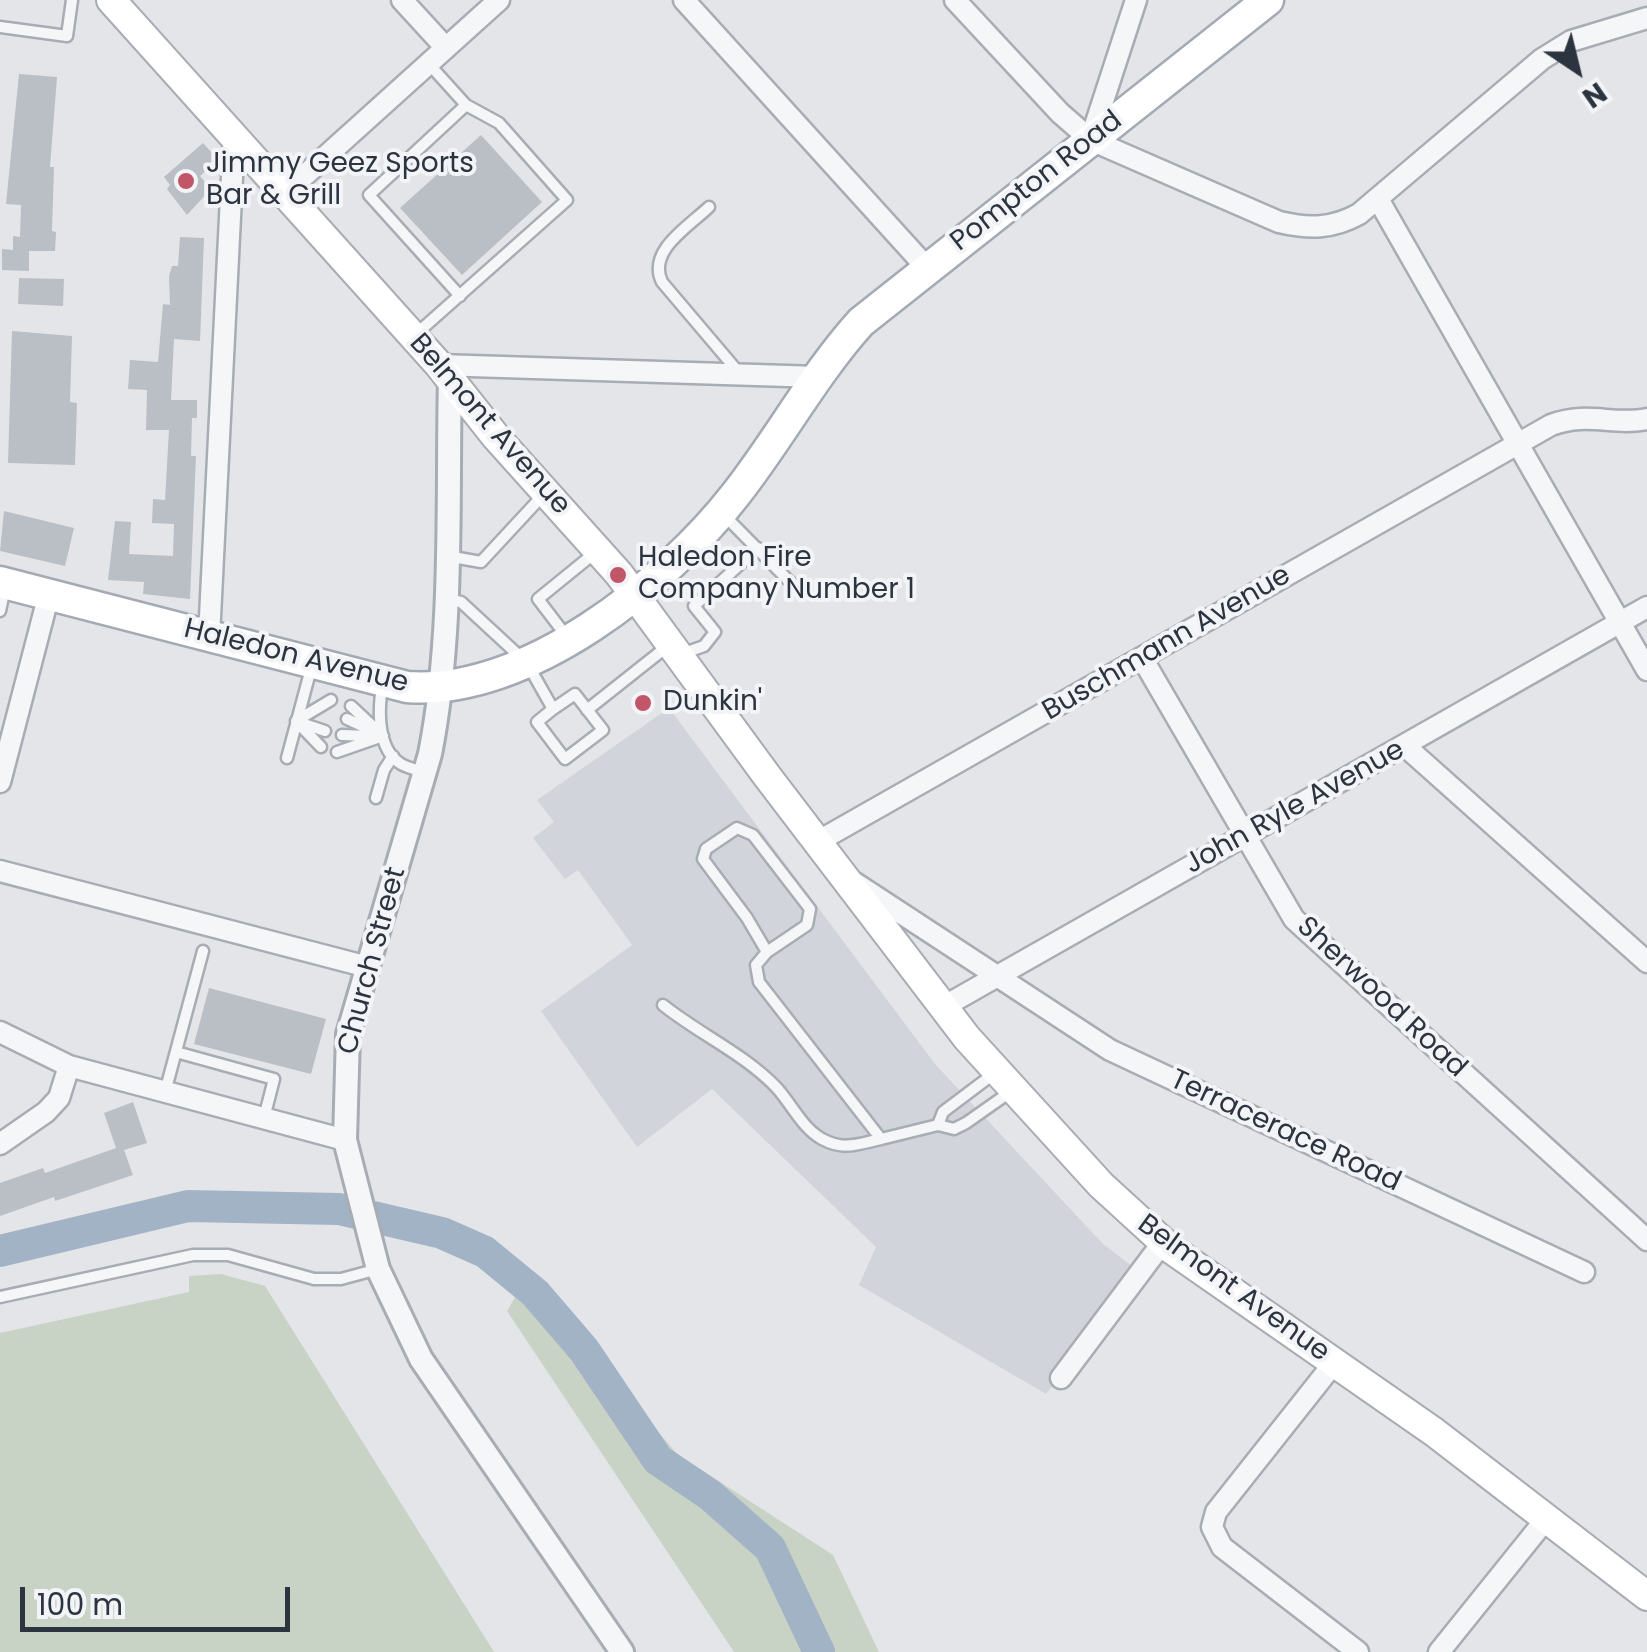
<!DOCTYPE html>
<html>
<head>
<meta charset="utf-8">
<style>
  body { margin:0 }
  #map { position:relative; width:1647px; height:1652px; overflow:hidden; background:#e3e5e9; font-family:Poppins,sans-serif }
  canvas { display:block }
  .north { position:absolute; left:1527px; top:20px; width:100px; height:100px; -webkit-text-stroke:8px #f2f4f7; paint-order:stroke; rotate:145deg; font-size:28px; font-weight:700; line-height:40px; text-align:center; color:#2c3440 }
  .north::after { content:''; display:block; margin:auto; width:35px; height:45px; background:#2c3440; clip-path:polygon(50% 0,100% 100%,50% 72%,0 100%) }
  .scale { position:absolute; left:20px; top:1587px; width:270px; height:45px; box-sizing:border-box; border:5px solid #2c3440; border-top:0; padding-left:12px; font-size:30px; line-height:35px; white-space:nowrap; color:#2c3440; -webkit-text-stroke:8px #f2f4f7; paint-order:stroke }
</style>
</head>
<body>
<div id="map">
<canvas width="1647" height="1652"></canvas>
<div class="north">N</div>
<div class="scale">100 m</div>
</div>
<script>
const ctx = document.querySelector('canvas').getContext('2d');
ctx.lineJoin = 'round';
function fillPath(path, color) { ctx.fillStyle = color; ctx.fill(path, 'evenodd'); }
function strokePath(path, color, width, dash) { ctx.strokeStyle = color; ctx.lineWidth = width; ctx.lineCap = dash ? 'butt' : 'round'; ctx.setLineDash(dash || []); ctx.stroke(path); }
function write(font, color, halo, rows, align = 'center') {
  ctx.font = font + ' Poppins,sans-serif'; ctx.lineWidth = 8; ctx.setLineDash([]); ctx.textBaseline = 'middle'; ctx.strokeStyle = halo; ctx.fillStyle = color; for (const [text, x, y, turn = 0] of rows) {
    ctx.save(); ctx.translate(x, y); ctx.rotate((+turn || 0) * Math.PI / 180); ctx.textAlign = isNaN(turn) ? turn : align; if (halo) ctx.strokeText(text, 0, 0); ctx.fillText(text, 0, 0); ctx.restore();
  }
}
const built = new Path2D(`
  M669 708 935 1064 1103 1244 1141 1273 1046 1394 859 1285 876 1247 712 1089 637 1147 541 1011 632 945 578 870 565 879 533 838 554 822 537 800Z`);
const green = new Path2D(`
  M221 1274 265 1286 494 1652H0V1333L189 1292V1276Z
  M527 1277 677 1454 833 1555 879 1652H734L507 1311Z`);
const river = new Path2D(`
  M0 1251 188 1206 339 1209 442 1233 485 1252 535 1293 584 1350 658 1460 710 1495 770 1548 819 1652`);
const building = new Path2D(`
  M19 74 57 77 50 167H54L52 231 56 232 55 251H29V271L2 270V249L13 250V236L20 237 21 205 6 204Z
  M481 135 542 202 462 275 400 208Z
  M203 143 214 155 213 165 200 176 211 189 187 215 167 189 170 185 164 177Z
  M180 237 204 238 200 341 174 339 171 400H197V418H192L191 456H196L190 599 143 594 144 582 108 580 115 521 131 522 129 554 173 556 174 524 152 523 153 499 165 500 169 430H146L147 390 128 389 130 360 158 362 163 304 170 305 169 276 172 266H178Z
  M19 278 64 279 63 306 18 304Z
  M12 331 72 336 70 402 77 403 75 465 8 463Z
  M4 511 74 528 65 566 0 551Z
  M209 988 326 1019 311 1074 194 1044Z
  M133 1102 147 1143 124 1150 133 1175 55 1201 54 1197 0 1216V1183L43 1168 45 1173 116 1148 104 1113Z`);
const service = new Path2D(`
  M0 27 67 36 72 0
  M709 207C688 227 647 251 662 282L740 374
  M460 296 369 195 466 105
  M415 335 567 200 499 123 466 105 429 64
  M722 513 792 584
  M447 556 481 562 545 493
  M447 599 461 602 527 663 553 709 537 722 565 759 603 730 575 694 553 709
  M0 611 5 588
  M567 637 538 599 597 551
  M690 651 704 646 715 632 694 606 758 548
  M383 682C378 707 376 749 401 764 408 768 417 770 424 772
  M587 710 669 645
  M347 719 373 731
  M298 722 325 731
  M342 735 372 736
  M321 747 296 721 331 700
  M337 752 383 736 351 706
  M287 758 312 665
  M376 798 384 770 393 756
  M767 952 807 925 810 909 753 835 737 828 706 849 703 859 747 918 767 952 756 965 759 982 881 1139 938 1125
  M663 1005C699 1034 743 1053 776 1087 791 1103 802 1128 822 1139 844 1151 858 1144 881 1139
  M176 1052 274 1079 264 1118
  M996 1072 943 1112 938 1125 954 1129 966 1123 1013 1090
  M165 1092 203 951
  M0 1297 193 1255H228L314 1279H341L378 1269`);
const minor = new Path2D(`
  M402 0 446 48
  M684 0 927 268
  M955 0 1060 113 1091 140 1279 222C1309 229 1332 229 1359 214L1542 59 1571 41 1647 18
  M1091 138 1136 0
  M285 193 499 0
  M1378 199 1647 670
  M439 365 819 377
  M209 637 234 137
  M1142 658 1294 919 1647 1240
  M1405 746 1647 962
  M0 782 49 594
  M817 842 1551 425C1588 411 1612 426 1647 419
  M0 871 368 967
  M855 883 1110 1050 1584 1272
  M943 1007 1647 607
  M0 1032 69 1066 345 1140
  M0 1144 46 1112 59 1098 69 1066
  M1334 1363 1216 1512 1212 1527 1222 1547 1358 1652
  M1061 1378 1163 1242
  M1439 1652 1546 1519`);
const tertiary = new Path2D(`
  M450 378C447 502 454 632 430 754L348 1034 345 1140 378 1269 421 1359 622 1652`);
const secondary = new Path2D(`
  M111 0 439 365 496 437 619 574 767 776 967 1038 1101 1185 1171 1249 1434 1432 1647 1596`);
const primary = new Path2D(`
  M0 582 407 687C526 696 667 583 736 494 780 438 814 374 861 322L1268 0`);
const markers = [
  [186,181,10,"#c05667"],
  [618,575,10,"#c05667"],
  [643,703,10,"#c05667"]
];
const poiNames = [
  ["Jimmy Geez Sports",206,165],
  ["Bar & Grill",206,197],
  ["Haledon Fire",638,559],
  ["Company Number 1",638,591],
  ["Dunkin'",663,703]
];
const streetNames = [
  ["Pompton Road",1037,182,-38],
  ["Belmont Avenue",489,425,49],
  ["Buschmann Avenue",1167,644,-30],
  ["Haledon Avenue",296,657,14],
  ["John Ryle Avenue",1295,808,-29],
  ["Church Street",373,961,-75],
  ["Sherwood Road",1381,998,43],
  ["Terracerace Road",1285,1132,25],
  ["Belmont Avenue",1233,1289,36]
];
fillPath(built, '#d1d4db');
fillPath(green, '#c8d2c5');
strokePath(river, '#a2b3c5', 32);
fillPath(building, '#babfc6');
strokePath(service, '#a8acb3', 15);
strokePath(minor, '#a8acb3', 25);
strokePath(tertiary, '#a8acb3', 28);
strokePath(secondary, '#a8acb3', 32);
strokePath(primary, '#a3aab4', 35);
strokePath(service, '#f5f6f8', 10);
strokePath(minor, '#f5f6f8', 20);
strokePath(tertiary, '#f5f6f8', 22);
strokePath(secondary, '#fff', 28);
strokePath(primary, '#fff', 30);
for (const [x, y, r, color] of markers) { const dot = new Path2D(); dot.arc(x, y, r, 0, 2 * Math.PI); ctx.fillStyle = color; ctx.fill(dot); strokePath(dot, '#f2f4f7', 4); }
write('28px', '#2c3440', '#f2f4f7', poiNames, 'left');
write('28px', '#2c3440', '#f2f4f7', streetNames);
</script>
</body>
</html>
